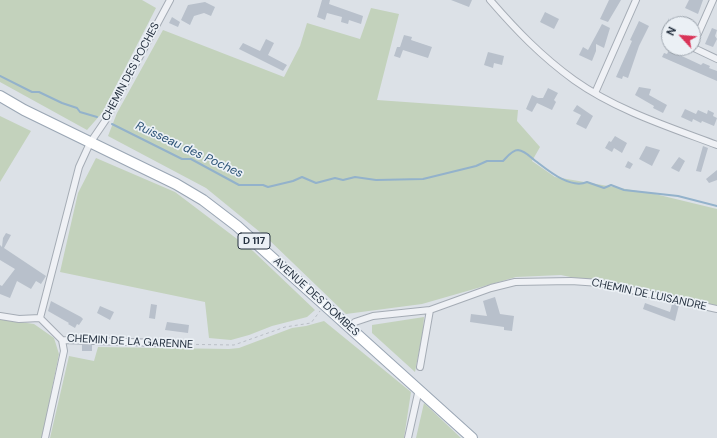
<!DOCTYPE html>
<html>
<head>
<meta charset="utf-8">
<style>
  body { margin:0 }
  #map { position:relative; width:717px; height:438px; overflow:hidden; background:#dce1e7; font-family:"DM Sans",sans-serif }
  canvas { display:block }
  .north { position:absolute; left:661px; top:16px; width:40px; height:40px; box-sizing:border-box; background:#ebf0f5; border:1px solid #9ba3ac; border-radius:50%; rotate:296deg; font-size:11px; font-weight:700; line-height:16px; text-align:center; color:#24303f }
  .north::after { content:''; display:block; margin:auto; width:14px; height:18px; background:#d93458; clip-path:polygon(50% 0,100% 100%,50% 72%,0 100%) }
</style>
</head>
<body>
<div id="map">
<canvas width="717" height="438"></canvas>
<div class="north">N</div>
</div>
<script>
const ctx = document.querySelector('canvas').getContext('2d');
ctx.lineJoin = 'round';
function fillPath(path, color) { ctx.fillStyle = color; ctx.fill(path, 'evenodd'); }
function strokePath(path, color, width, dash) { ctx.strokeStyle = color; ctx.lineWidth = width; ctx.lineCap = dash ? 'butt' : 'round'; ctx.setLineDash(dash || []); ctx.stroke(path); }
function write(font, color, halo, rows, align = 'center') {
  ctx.font = font + ' "DM Sans",sans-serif'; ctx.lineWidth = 3.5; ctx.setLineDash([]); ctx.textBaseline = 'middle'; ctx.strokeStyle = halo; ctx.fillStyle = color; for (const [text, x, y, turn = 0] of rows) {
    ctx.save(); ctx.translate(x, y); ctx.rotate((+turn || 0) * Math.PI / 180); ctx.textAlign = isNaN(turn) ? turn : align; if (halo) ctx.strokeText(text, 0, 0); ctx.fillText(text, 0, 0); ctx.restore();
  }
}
const green = new Path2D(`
  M0 0H142L156 8 102 113 87 130 0 82Z
  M371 8 399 14 377 100 518 110 517 121 540 147 532 161 555 177 655 194 717 209V308L561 275 516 277 422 304 346 314 266 237 206 188 108 136 117 113 163 30 284 77 300 46 307 23 360 39Z
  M0 116 31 131 0 182Z
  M96 158 175 192 253 251 315 310 307 317 272 326 249 335 231 340 209 338 205 302 60 272 78 193Z
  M424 317 423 331 415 372 372 333V325Z
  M0 319 34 324 54 338 59 354 42 438H0Z
  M324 321 411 392 404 438H50L69 356 94 361 98 347 229 349 239 348 292 328 306 326Z
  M424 403 461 438H416Z`);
const stream = new Path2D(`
  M0 76 32 92H39L62 103 77 108 80 112 97 117
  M112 124 182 159H191L239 185H263L268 187 293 181 302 177 316 183 335 178 343 180 355 177 376 180 423 179 476 166 487 161H503C507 157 512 150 518 150 526 151 531 158 537 162 550 172 571 189 587 182L604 188 611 185 624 190 678 196 717 206`);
const building = new Path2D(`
  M322 0H330L329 4 363 16 361 24 349 20 348 24 341 22 342 17 327 13 325 20 317 17Z
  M451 0H472L469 7Z
  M609 0H621L608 22 600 19Z
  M689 0H703L698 14 685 8Z
  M205 2 215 7 211 16 204 13 194 16 190 25 181 20 188 5Z
  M545 12 559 19 554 29 540 22Z
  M172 17 180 22 178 27 169 23Z
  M669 18V41L661 37Z
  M639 21 649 26 639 46 628 78 623 76 622 79 616 77 632 41 630 40Z
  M602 24 610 28 604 48 596 44V51L592 61 579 55 583 47 588 50Z
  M712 28 717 30 715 36 717 39 713 47 705 44Z
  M404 35 412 37 411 40 432 47 428 58 403 50 400 58 394 56 397 47H400Z
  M266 39 274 43 268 55 287 65 283 71 239 49 243 43 260 51Z
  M669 50 701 65 703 63 710 66 709 68 717 71V81L662 57 664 53 667 54Z
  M488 52 504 56 502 65 494 63 493 68 484 65Z
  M639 87 651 89 649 95 667 105 663 113 653 108 654 106 635 95Z
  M548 88 558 93 554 100 556 102 552 110 537 103 532 112 526 109 532 95 538 98H543Z
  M577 105 593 116 586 129 576 124 581 115 573 111Z
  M685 109 696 114 698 110 707 114 708 110 714 113 713 116 717 118 714 126 702 121 701 123 693 119 692 122 681 117Z
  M615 136 627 143 622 153 614 148 612 152 605 148 609 141 611 142Z
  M646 146 660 150 652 166 639 159Z
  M703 146 708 148 701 172 696 171Z
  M679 157 685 161 679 172 671 168Z
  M628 161 633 164 630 169 625 167Z
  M717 170V180L709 183 706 179Z
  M6 233 11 235 4 248 46 276 41 284 36 281 31 289 17 281 10 298 0 294V285L2 286 15 269 0 260V245L2 247 3 238Z
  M495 297 500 314 514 316 512 331 504 330V327L470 322 471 314 487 316 483 301Z
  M51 301 81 317 83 319 79 325 77 324 75 328 68 324 69 323 48 311Z
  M645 303 670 312 672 304 679 305 675 321 643 309Z
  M151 304 157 305 155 319 149 318Z
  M100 306 114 312 110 320 97 313Z
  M167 322 189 325 188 333 165 330Z
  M82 345H92V351H82Z`);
const path = new Path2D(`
  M166 344 234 345 285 327 311 323 320 311`);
const minor = new Path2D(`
  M490 0C516 30 541 56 574 80 616 110 669 127 717 145
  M693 45 713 0
  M693 45 696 49 717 59
  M595 93 636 0
  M0 316 19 319 40 318
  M40 318 79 167 90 143 105 121 170 0
  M40 318 62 340 159 343
  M350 328 355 322 373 316 430 310 491 288 515 282 571 281 600 283 717 309
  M420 367 430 310
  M45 438 64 351 62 340
  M408 438 419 389`);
const primary = new Path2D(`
  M0 96 24 110 176 184 203 200 237 226 472 438`);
const shields = [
  [254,241,32]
];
const shieldNames = [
  ["D 117",254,241]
];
const streetNames = [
  ["CHEMIN DES POCHES",131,72,-62],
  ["CHEMIN DE LUISANDRE",649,295,12],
  ["AVENUE DES DOMBES",316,297,42],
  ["CHEMIN DE LA GARENNE",130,342,3]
];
const waterNames = [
  ["Ruisseau des Poches",189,150,25]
];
fillPath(green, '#c3d2bc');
strokePath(stream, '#93b2cb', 2);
fillPath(building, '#b8c0cb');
strokePath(minor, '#a5acb5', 8);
strokePath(primary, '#9aa6b4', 12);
strokePath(path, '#babfc6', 1, [3, 3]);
strokePath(minor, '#eff1f5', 6);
strokePath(primary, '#fff', 10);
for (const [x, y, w] of shields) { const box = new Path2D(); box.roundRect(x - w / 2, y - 8, w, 16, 3); ctx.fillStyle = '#ebf0f5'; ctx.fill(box); strokePath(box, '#24303f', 1); }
write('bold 10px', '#24303f', null, shieldNames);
write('11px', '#24303f', '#ebf0f5', streetNames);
write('italic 12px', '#2b5276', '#ebf0f5', waterNames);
</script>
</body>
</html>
